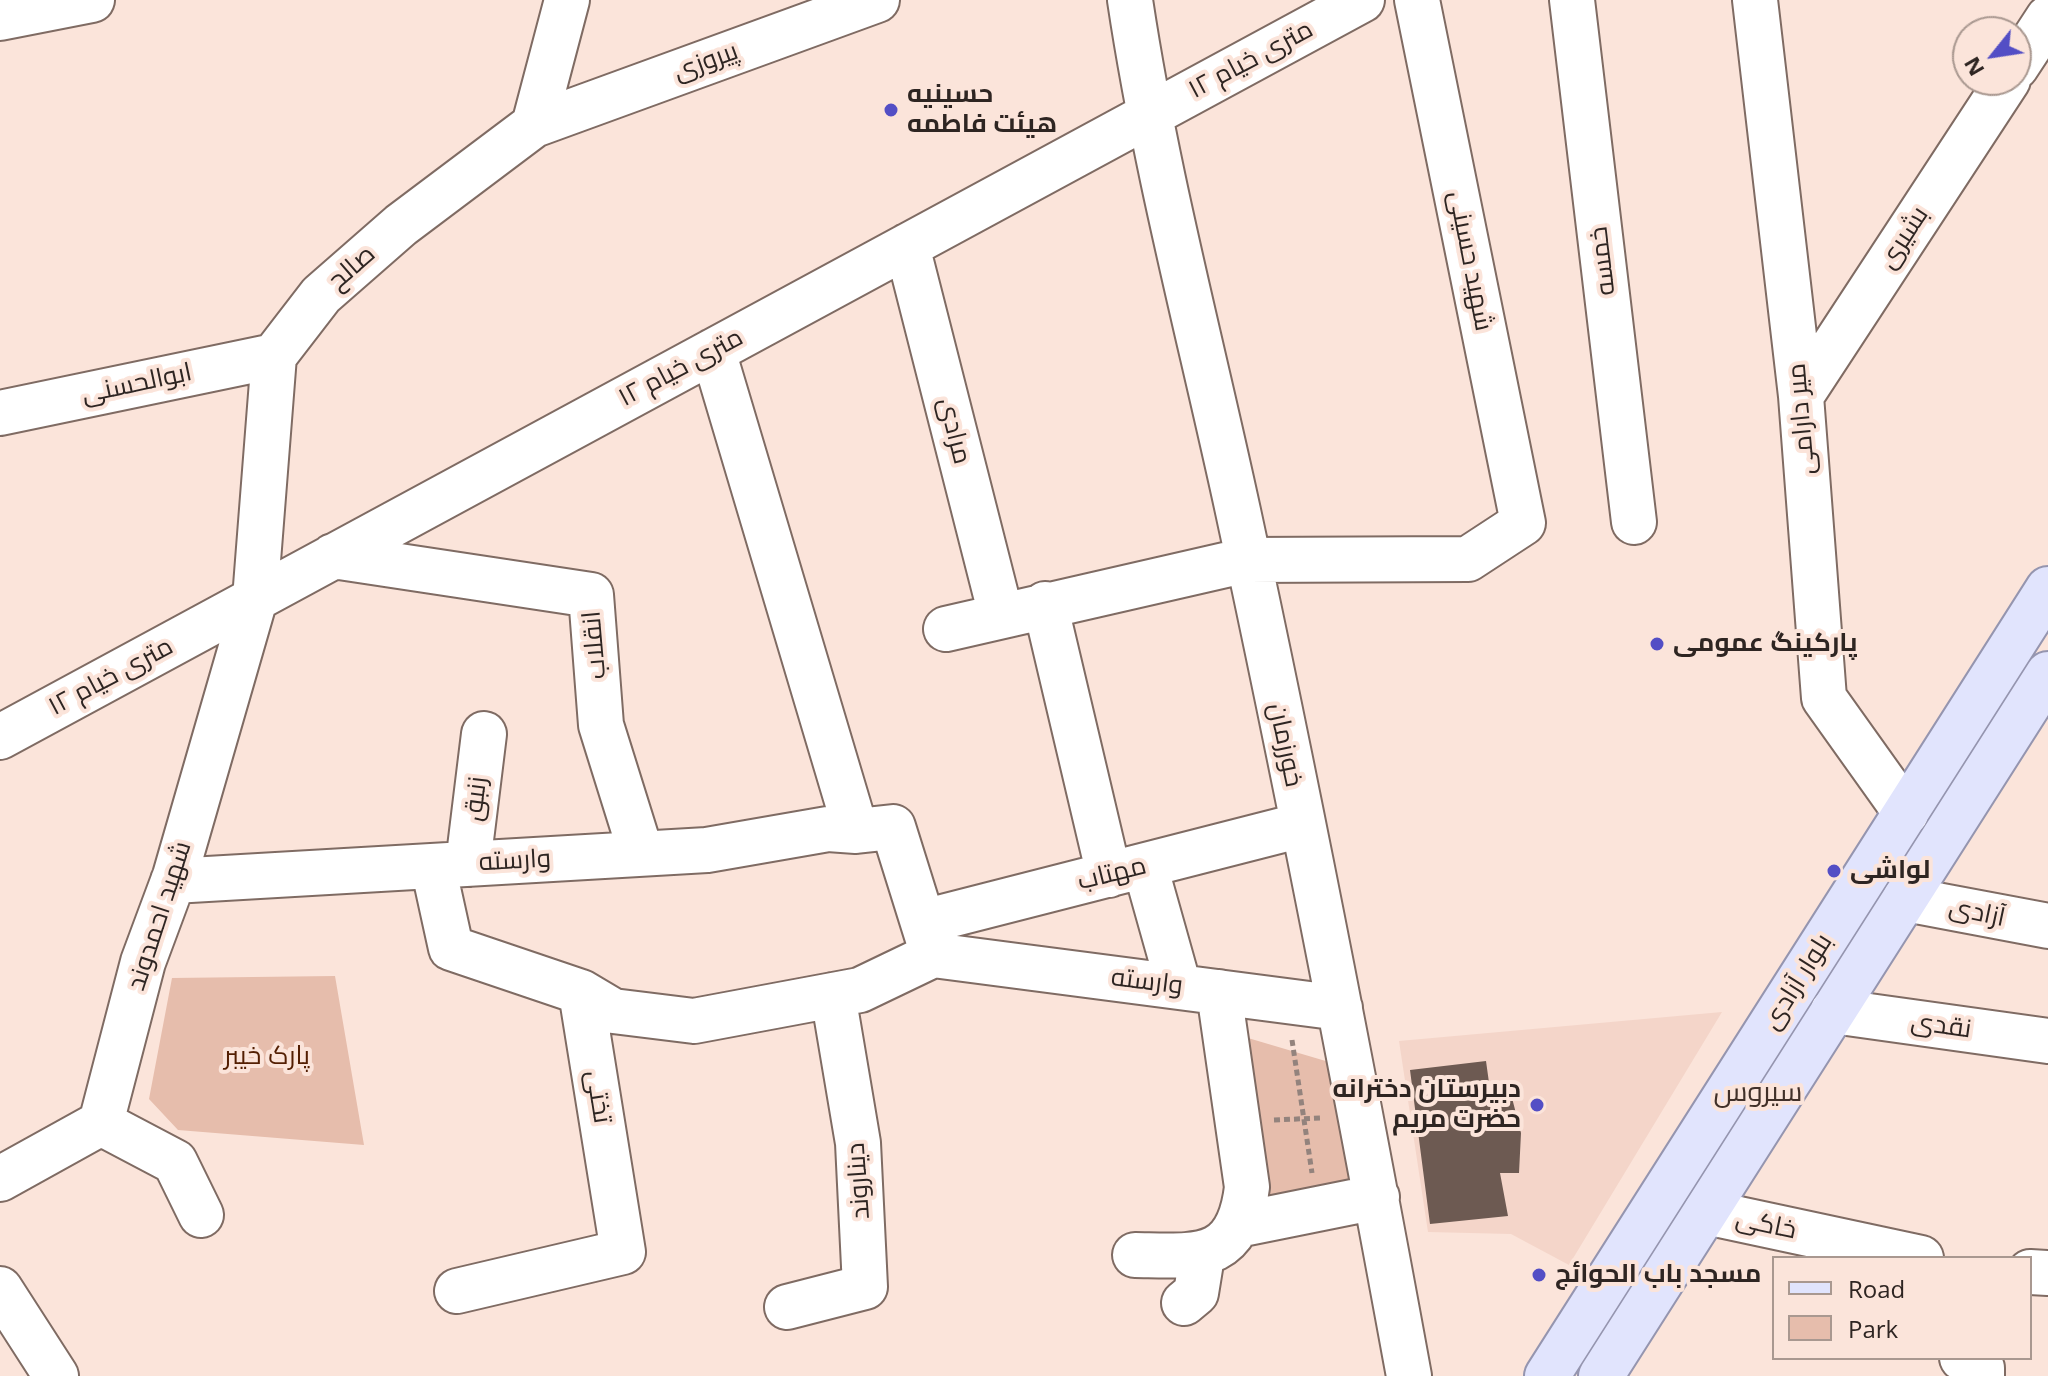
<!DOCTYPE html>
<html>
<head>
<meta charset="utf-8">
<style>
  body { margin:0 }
  #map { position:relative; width:2048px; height:1376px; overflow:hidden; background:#fbe4da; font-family:"Open Sans",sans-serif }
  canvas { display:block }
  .legend { position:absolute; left:1772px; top:1256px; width:260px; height:104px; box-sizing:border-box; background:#fbe4da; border:2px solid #a99890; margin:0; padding:10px 14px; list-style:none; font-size:24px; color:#2e2522 }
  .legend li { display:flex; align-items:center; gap:16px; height:40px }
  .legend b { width:40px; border:2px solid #a99890 }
  .north { position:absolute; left:1952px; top:16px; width:80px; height:80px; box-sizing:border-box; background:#fbe4da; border:2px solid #a99890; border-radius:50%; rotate:240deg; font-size:22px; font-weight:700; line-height:32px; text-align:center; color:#2e2522 }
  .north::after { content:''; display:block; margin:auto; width:28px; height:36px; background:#534ec5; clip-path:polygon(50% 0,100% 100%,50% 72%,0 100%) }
</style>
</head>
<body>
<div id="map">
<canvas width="2048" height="1376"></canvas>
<ul class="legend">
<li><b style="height:10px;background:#e1e4fd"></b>Road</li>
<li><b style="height:22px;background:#e6bdac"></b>Park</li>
</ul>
<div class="north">N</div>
</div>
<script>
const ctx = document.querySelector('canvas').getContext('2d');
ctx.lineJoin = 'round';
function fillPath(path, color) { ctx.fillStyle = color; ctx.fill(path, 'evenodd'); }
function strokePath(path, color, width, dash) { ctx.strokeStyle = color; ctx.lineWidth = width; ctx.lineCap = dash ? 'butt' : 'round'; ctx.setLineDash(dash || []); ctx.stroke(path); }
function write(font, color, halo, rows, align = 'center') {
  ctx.font = font + ' "Open Sans",Cairo,sans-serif'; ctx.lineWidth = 8; ctx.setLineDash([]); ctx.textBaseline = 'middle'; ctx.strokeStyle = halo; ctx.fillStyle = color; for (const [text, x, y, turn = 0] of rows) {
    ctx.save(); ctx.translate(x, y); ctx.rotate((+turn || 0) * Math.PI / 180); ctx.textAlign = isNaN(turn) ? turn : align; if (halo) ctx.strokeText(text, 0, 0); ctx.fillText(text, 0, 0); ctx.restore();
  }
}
const built = new Path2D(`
  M1722 1012 1569 1265 1511 1234 1428 1232 1399 1041Z`);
const green = new Path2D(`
  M335 976 364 1145 178 1130 149 1099 172 978Z
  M1248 1038 1329 1062 1356 1195 1265 1211Z`);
const building = new Path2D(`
  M1486 1061 1491 1097 1511 1094 1521 1133 1519 1173H1500L1508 1216 1430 1224 1410 1070Z`);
const path = new Path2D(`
  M1292 1040 1312 1173
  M1274 1120 1320 1118`);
const minor = new Path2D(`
  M1130 0C1156 173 1201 340 1238 511 1300 798 1356 1087 1409 1376
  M1572 0 1634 522
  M1755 0 1801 396 1824 698 1906 813
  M0 18 92 0
  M2016 67 2048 18
  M534 125 877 0
  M907 246 1001 615
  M713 351 856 831
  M1801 396 2008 80
  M0 413 274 356
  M333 556 591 595 601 725 641 853
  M1045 604 1109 875
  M946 629 1247 560 1468 559 1523 523 1417 0
  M0 737 1362 0
  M468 864 484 734
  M433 866 451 948 581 992 613 1011 694 1021 860 990 933 955
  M1145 866 1179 987
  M173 881 707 850 828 829 856 831 893 827 933 955
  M1905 899 2048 926
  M923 922 1302 825
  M933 955 1340 1008
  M1833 1011 2048 1041
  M101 1123 175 1162 201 1215
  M0 1179 101 1123 143 962 175 876 255 599 274 356 321 295 401 225 534 125 567 0
  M1706 1212 1921 1258
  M1238 1225 1377 1197
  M1135 1255C1198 1256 1238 1263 1247 1187L1219 992
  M2030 1272 2048 1273
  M0 1289 56 1376
  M457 1291 623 1252 581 992
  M1184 1303 1196 1293 1202 1256
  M787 1307 865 1287 858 1143 833 995
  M1962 1358 1982 1368V1376`);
const major = new Path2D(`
  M1547 1376 2048 589
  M1601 1376 2048 674`);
const markers = [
  [891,110,8,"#534ec5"],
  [1657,644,8,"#534ec5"],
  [1834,871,8,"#534ec5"],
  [1537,1105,8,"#534ec5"],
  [1539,1275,8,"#534ec5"]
];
const streetNames = [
  ["۱۲ متری خیام",1251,60,-28],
  ["پیروزی",706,62,-20],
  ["بشیری",1904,238,-57],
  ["شهید حسینی",1470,261,79],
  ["خمسه",1603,261,-97],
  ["صالح",352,268,-41],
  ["۱۲ متری خیام",681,368,-28],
  ["ابوالحسنی",137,384,-12],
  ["میر دارامی",1802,419,-95],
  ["مرادی",954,431,76],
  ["انقلاب",595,645,-95],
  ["۱۲ متری خیام",111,677,-28],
  ["خورزمان",1285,745,78],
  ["زنبق",476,799,-83],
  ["وارسته",515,861,-3],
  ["مهتاب",1112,874,-14],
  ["آزادی",1977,913,12],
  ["شهید احمدوند",160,916,-72],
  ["وارسته",1147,982,7],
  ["بلوار آزادی",1798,982,-58],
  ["نقدی",1941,1026,8],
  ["تختی",598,1097,81],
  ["دیناروند",859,1181,-94],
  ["خاکی",1766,1225,12]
];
const poiNames = [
  ["حسینیه",907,95],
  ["هیئت فاطمه",907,125],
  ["پارکینگ عمومی",1673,644],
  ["لواشی",1850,871],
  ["دبیرستان دخترانه",1521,1090,"right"],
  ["حضرت مریم",1521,1120,"right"],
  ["مسجد باب الحوائج",1555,1275]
];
const parkNames = [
  ["پارک خیبر",267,1057]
];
const neighbourhoodNames = [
  ["سیروس",1758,1093]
];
fillPath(built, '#f4d5c9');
fillPath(green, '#e6bdac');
fillPath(building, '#6d5a52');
strokePath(minor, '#7f6b63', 48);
strokePath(major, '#9595af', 48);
strokePath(path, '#93837d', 5, [6, 4]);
strokePath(minor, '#fff', 44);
strokePath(major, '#e1e4fd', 44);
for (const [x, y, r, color] of markers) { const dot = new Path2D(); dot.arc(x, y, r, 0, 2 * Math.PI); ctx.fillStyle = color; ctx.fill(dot); strokePath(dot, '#fbe4da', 3); }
write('26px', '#2e2522', '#fbe4da', streetNames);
write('bold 26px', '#2e2522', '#fbe4da', poiNames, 'left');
write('26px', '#531e02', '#fbe4da', parkNames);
write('28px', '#413029', '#fbe4da', neighbourhoodNames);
</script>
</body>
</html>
